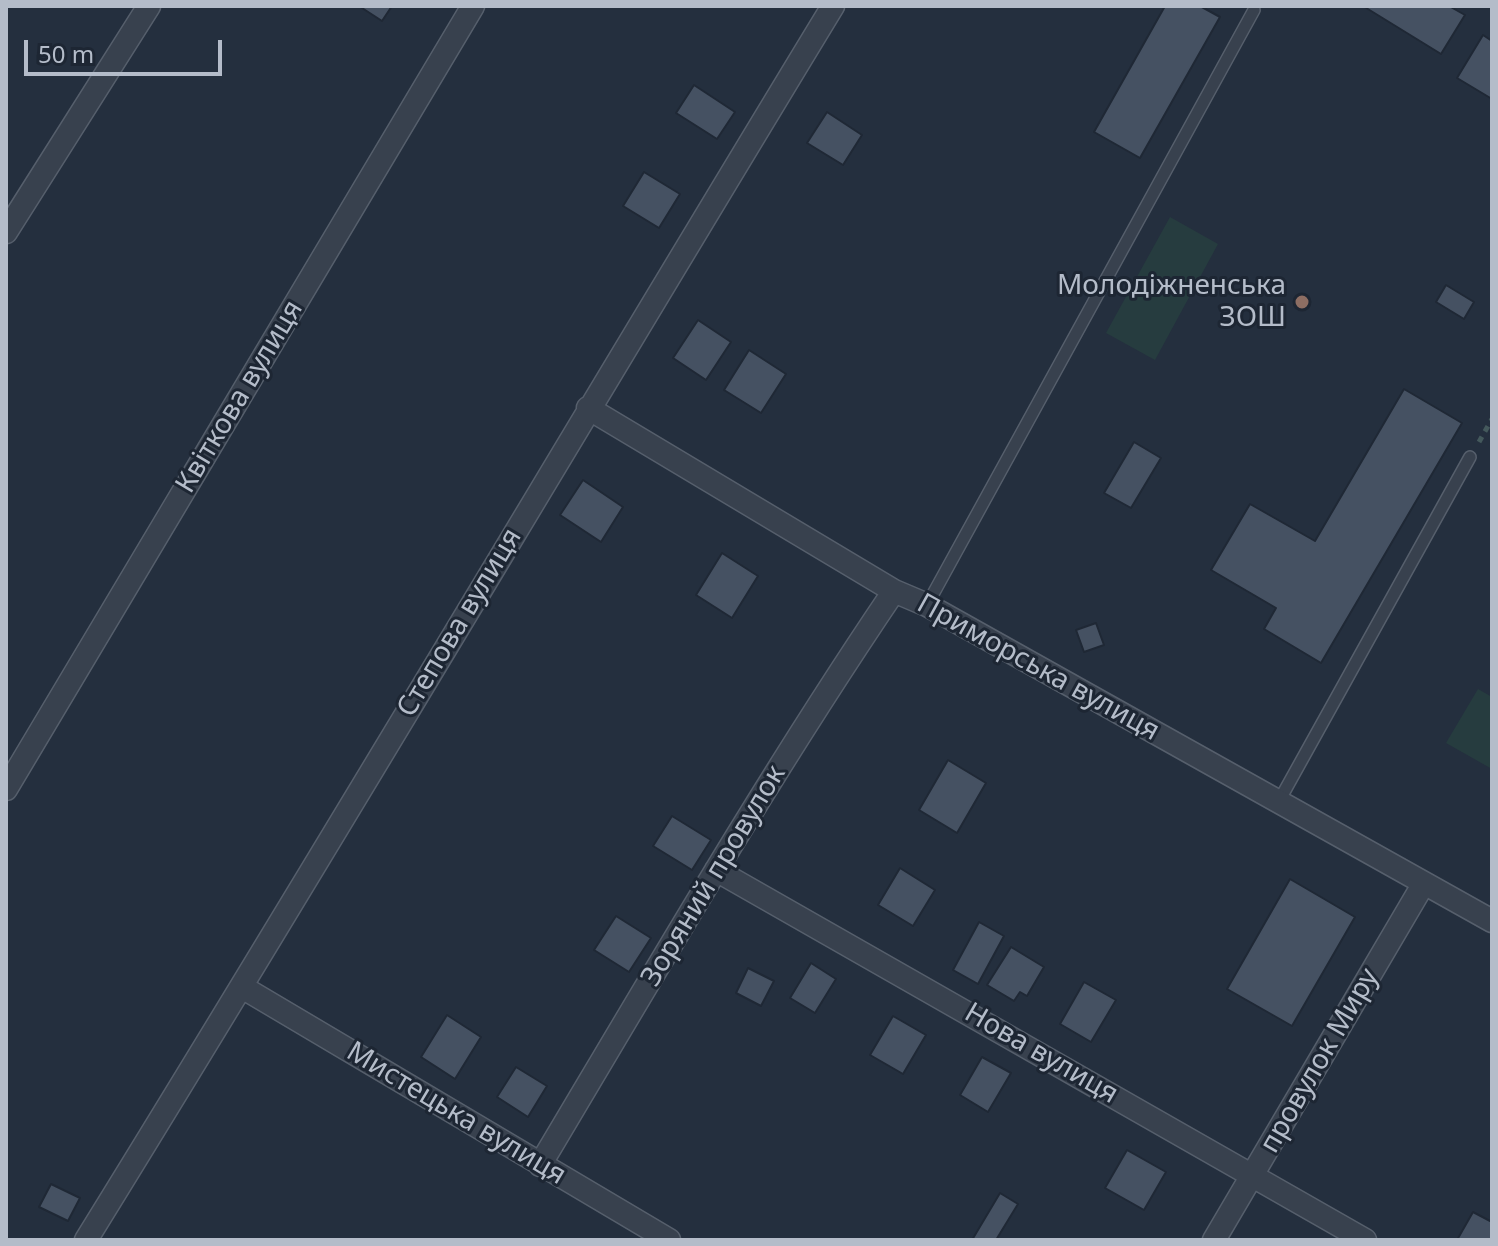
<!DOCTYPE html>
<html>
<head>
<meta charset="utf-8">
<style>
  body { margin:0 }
  #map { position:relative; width:1498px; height:1246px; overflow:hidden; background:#242f3e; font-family:"Noto Sans",sans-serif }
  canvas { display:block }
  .frame { position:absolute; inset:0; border:8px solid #b4bcc9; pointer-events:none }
  .scale { position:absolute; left:24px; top:40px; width:198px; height:36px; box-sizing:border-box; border:4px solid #b4bcc9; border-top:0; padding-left:10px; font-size:24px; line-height:28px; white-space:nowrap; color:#b4bcc9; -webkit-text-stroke:6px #1d2633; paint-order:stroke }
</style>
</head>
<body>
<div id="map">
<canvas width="1498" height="1246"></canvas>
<div class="frame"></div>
<div class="scale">50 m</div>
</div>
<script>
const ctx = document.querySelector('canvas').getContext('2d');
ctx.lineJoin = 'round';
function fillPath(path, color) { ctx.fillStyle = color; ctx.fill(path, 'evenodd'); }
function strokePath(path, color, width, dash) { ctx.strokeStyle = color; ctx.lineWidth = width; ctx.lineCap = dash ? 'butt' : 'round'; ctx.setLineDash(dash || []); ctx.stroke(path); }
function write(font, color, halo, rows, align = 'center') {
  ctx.font = font + ' "Noto Sans",sans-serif'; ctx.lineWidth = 6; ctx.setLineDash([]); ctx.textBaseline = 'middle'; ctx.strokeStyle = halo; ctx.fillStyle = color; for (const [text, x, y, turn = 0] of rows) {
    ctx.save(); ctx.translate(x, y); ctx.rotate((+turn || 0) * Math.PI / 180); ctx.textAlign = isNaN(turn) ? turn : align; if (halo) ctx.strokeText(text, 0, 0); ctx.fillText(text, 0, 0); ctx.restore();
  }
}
const green = new Path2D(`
  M1170 217 1218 244 1155 360 1106 333Z
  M1478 689 1492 697V769L1446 743Z`);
const building = new Path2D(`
  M359 6H392L382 21Z
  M1165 6H1200L1220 17 1140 158 1094 132Z
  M1363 6H1449L1465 15 1441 54Z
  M1483 35 1492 41V99L1457 78Z
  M694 85 735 112 717 139 676 113Z
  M827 112 862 135 843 165 807 143Z
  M644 172 680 194 659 228 623 206Z
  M1446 285 1474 302 1464 319 1436 302Z
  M698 320 731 342 706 380 673 358Z
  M749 350 786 374 761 413 724 390Z
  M1404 389 1462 423 1321 663 1264 629 1276 608 1211 570 1250 504 1315 541Z
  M1134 442 1161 458 1131 508 1104 493Z
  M583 480 623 507 601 542 560 515Z
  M722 553 758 576 732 618 696 595Z
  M1096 623 1104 645 1084 652 1076 630Z
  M948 760 986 783 957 833 919 810Z
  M672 816 711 840 692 870 653 846Z
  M900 868 935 890 913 926 878 905Z
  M1290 879 1355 917 1292 1026 1227 989Z
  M616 916 651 938 629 972 594 950Z
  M979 922 1004 936 978 984 953 970Z
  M1011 947 1044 967 1027 996 1020 992 1014 1001 987 985Z
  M811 963 836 979 815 1013 790 998Z
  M748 968 774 981 761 1006 736 993Z
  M1084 982 1116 1000 1091 1042 1060 1024Z
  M447 1015 481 1037 455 1079 421 1057Z
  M893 1016 926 1035 903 1074 870 1055Z
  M982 1057 1011 1073 988 1112 960 1095Z
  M516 1067 547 1086 528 1117 497 1097Z
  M1127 1150 1166 1172 1144 1210 1105 1188Z
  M51 1184 80 1198 68 1221 39 1207Z
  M1000 1193 1018 1204 996 1240H972Z
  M1473 1212 1492 1222V1240H1457Z`);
const path = new Path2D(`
  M1479 442 1492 419`);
const service = new Path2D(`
  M927 605 1254 10
  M1279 801 1470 457`);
const minor = new Path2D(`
  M6 232 149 6
  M588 408 894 591 927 605 1492 921
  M6 789 473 6
  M716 870 1365 1240
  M242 987 669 1240
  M540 1165C655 972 768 777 894 591
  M86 1240C339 831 583 417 833 6
  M1214 1240 1424 883`);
const markers = [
  [1302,302,8,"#8d6e63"]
];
const poiNames = [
  ["Молодіжненська",1286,286],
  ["ЗОШ",1286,318]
];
const streetNames = [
  ["Квіткова вулиця",240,397,-59],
  ["Степова вулиця",460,623,-59],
  ["Приморська вулиця",1038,668,29],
  ["Зоряний провулок",714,876,-59],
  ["Нова вулиця",1041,1054,30],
  ["провулок Миру",1320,1061,-60],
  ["Мистецька вулиця",456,1114,31]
];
fillPath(green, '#263c3f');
fillPath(building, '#455162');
strokePath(building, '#1f2835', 2);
strokePath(service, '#565f6c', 14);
strokePath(minor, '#565f6c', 25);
strokePath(path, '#44595c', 5, [6, 6]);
strokePath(service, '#38414e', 11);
strokePath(minor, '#38414e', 22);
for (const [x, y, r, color] of markers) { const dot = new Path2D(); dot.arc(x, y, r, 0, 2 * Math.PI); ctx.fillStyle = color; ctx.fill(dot); strokePath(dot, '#1d2633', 3); }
write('28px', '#b4bcc9', '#1d2633', poiNames, 'right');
write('28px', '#b4bcc9', '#1d2633', streetNames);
</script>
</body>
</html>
